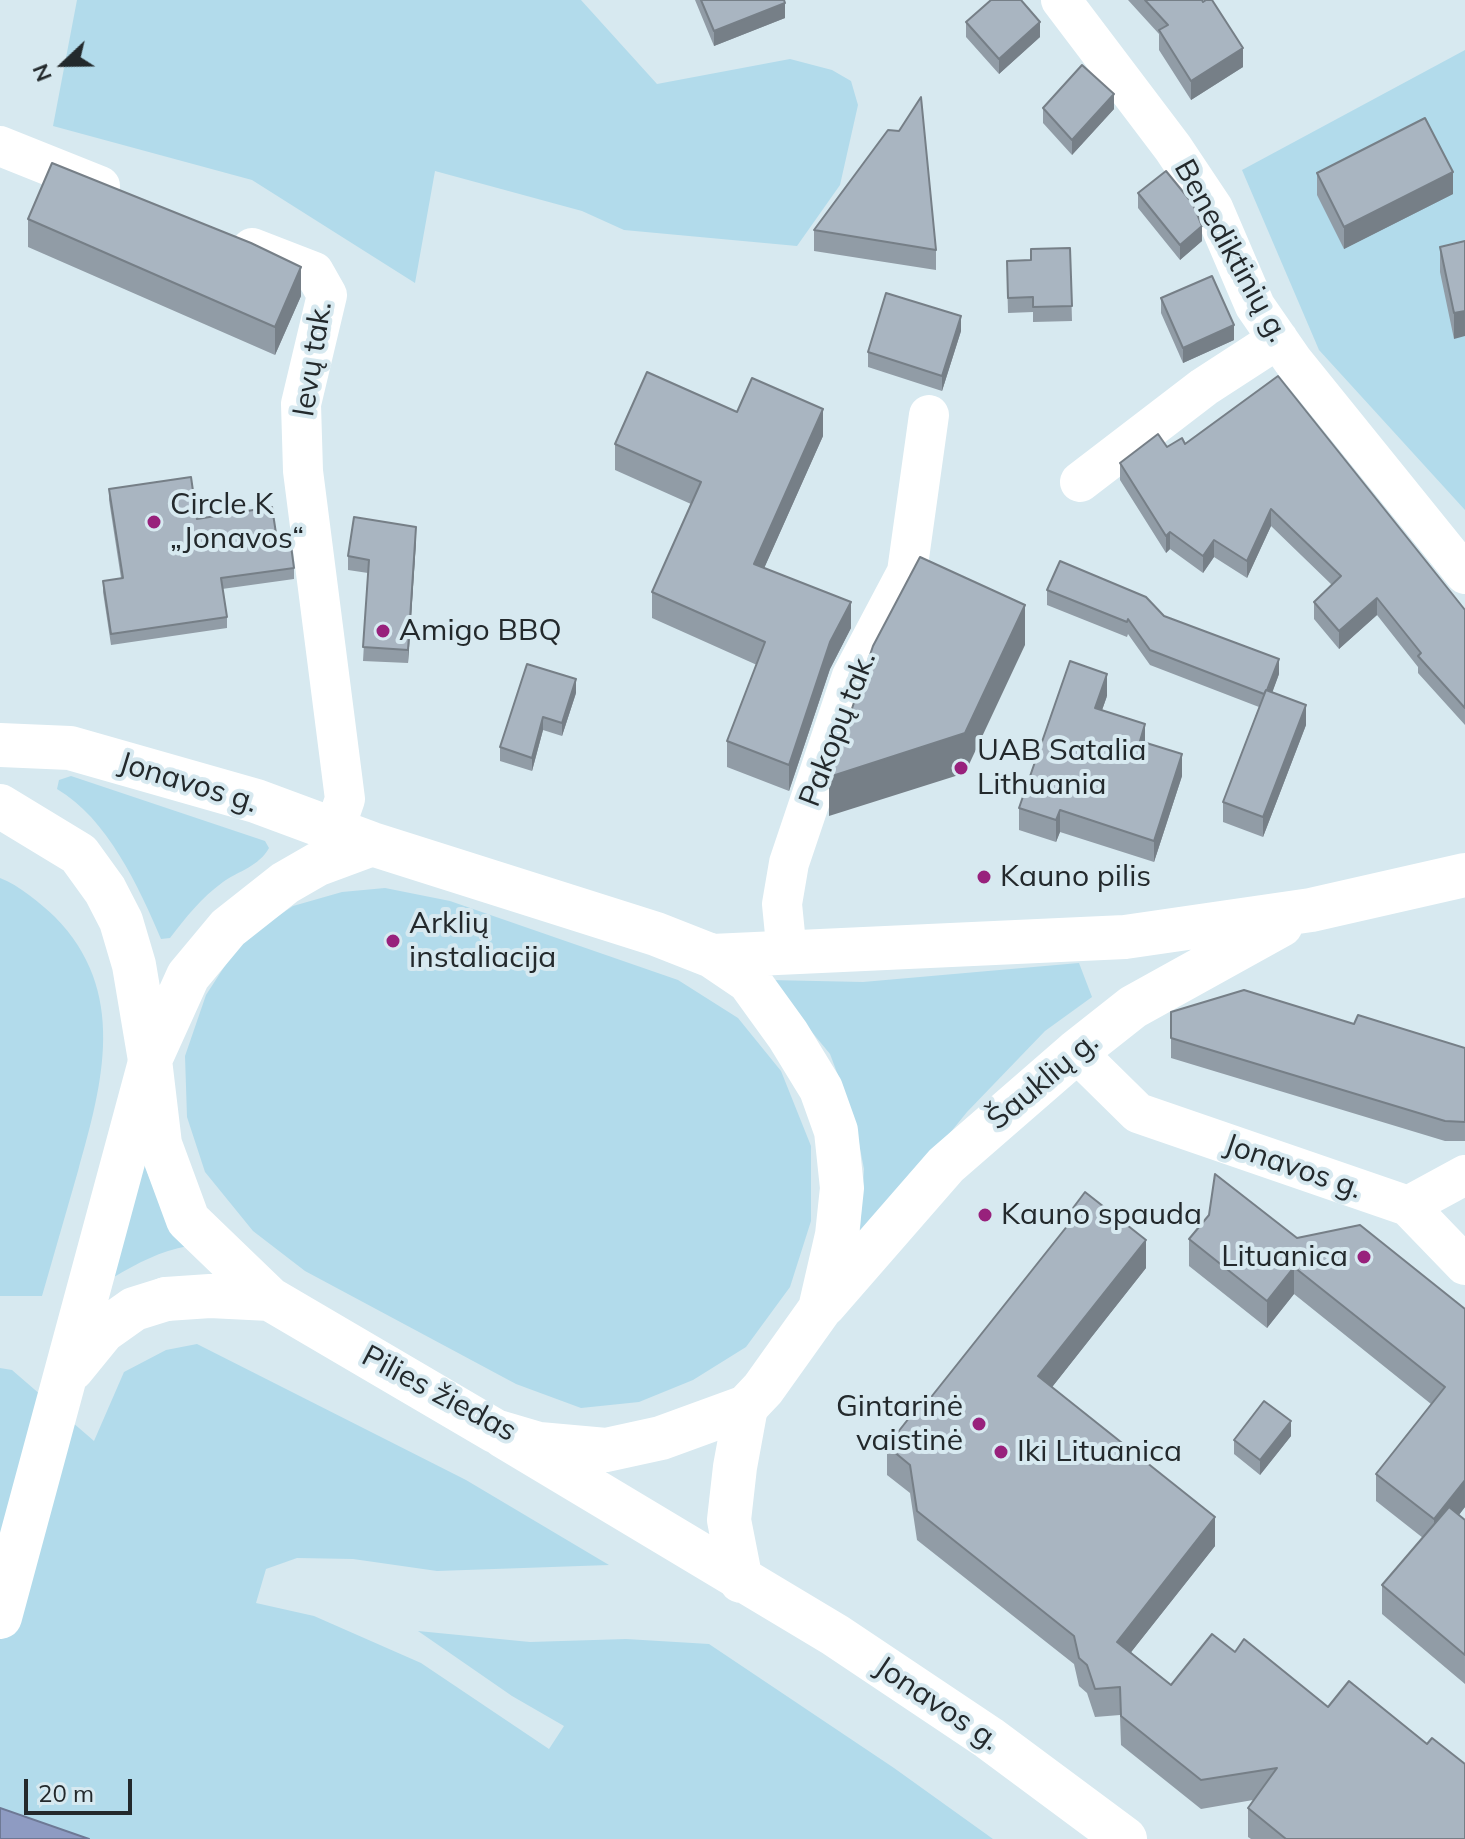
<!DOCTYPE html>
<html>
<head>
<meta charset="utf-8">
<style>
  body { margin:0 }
  #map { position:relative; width:1465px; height:1839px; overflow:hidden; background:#d7e9f0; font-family:Mulish,sans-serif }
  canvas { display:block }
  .north { position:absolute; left:24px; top:24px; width:80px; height:80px; -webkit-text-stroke:6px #d7e9f0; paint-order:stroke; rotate:248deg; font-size:22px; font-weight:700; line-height:32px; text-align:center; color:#23292c }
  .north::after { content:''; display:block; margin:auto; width:28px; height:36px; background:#23292c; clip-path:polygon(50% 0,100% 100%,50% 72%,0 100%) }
  .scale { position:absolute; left:24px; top:1779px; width:108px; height:36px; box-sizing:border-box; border:4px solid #23292c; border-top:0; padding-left:10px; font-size:24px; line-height:28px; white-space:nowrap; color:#23292c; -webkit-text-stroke:6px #d7e9f0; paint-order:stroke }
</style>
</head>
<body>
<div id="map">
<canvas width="1465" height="1839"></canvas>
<div class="north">N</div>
<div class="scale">20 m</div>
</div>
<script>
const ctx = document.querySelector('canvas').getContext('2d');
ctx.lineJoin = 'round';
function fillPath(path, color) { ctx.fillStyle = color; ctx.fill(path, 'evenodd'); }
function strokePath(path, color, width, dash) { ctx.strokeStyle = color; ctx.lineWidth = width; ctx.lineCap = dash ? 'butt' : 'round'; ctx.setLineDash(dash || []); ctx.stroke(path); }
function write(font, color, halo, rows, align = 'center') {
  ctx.font = font + ' Mulish,sans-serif'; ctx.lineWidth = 8; ctx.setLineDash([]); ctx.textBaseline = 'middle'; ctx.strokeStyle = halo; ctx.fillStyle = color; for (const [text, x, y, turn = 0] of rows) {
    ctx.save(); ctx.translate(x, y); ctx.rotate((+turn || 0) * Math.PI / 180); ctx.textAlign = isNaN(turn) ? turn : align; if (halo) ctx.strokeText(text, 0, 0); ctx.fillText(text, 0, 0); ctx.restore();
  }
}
const green = new Path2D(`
  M77 0H581L657 84 790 59 832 70 851 81 858 105 840 185 797 246 624 230 582 211 435 171 415 283 252 180 53 126Z
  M1465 50V510L1319 350 1242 170Z
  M71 776 265 841 269 848C259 866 239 871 223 882 201 898 186 917 170 938L161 939C139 887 107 818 57 789L59 780Z
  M0 878C20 886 39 902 55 917 128 991 103 1083 78 1171 66 1213 54 1254 42 1296H0Z
  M385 888 450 901 678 980 738 1018 781 1071 811 1146V1221L790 1287 746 1347 693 1380 639 1402 581 1408 516 1384 305 1271 253 1231 205 1172 187 1117 185 1056 206 995 241 941 293 906 342 892Z
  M1079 963 1092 997 1045 1031 967 1112 859 1245 864 1169 854 1118 830 1054 769 980 863 982Z
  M143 1162 159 1201 188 1246C160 1251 138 1263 114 1277Z
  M197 1344 466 1480 609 1565 437 1571 353 1559 297 1558 266 1569 256 1603 314 1616 421 1663 549 1749 564 1726 512 1696 418 1631 530 1642 626 1639 709 1644 894 1768 993 1839H89L0 1808V1368L12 1370 94 1441 124 1372 166 1350Z`);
const water = new Path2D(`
  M0 1808 89 1839H0Z`);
const street = new Path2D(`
  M1061 0 1173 148 1213 208 1255 306 1293 361 1465 574
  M0 146 100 186
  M252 248 314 272 327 295 301 404 303 471 345 799 334 831
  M1080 482 1204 387 1278 339
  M787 954 782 904 789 863 852 676 907 572 929 415
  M1076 1052 1138 1113 1408 1206 1465 1265
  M1408 1206 1465 1175`);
const secondary = new Path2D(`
  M72 1369 103 1331 134 1309 166 1299
  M503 1436 835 1635 989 1738 1125 1839
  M741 1581 729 1520 735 1467 746 1407
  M0 1617 150 1062`);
const primary = new Path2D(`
  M0 745 70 748 256 801 372 844 656 934 712 956 749 981 788 1035 821 1089 836 1131 842 1188 837 1235 820 1309 763 1389 746 1407 661 1438 606 1450 539 1444 495 1431 270 1299 188 1220 160 1144 150 1060 134 965 121 921 105 890 79 854 0 806
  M712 956 1125 937 1311 910 1465 875
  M150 1060 188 976 228 928 285 883 318 864 372 844
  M166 1299 210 1296 270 1299
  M824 1305 946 1165 1076 1052 1133 1007 1281 925`);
const wall = new Path2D(`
  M695 0H784L785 18 714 46Z
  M1128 0H1202L1243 67 1191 100 1159 50V34Z
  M966 22 1040 37 999 74 966 37Z
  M1043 108 1114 109 1072 155 1043 123Z
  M1317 173 1453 194 1344 249 1317 195Z
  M1138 193 1202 241 1180 260 1138 208Z
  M28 219 301 296 275 355 28 247Z
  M814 230 936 250V270L814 251Z
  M1465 241 1454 339 1440 272V247Z
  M1070 248 1072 321 1033 322V312L1008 313 1007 276 1031 260Z
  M1161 298 1234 340 1183 363 1161 313Z
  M961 331 942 391 868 367V352Z
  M737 412 823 436 764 568 851 628 830 669 789 791 727 767V741L757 665 652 618V592L691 504 615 470V444Z
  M1185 444 1465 610V725L1418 673V667L1377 615 1339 649 1314 619V602L1332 585 1271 526 1247 578 1214 557 1203 573 1170 549 1166 553 1120 480V463L1167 447Z
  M109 489 197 519 277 540 294 568V579L222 589 227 617V628L111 645 103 592V581L121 578 109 500Z
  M416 541 408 663 363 661 368 573 348 570V556Z
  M1047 590 1164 616 1279 674 1272 692 1306 725 1263 837 1223 822V802L1259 707 1150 665 1128 634 1127 637 1047 605Z
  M576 693 562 736 543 730 532 771 500 761V747Z
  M1107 696 1102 710 1145 742 1182 776 1154 862 1060 832 1056 842 1019 830V808Z
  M1171 1012 1354 1024 1465 1048V1141H1445L1171 1058Z
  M1067 1216 1146 1268 1052 1387 1215 1546 1131 1652 1171 1685 1465 1839H1251L1248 1837V1808L1253 1800 1201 1809 1121 1745 1120 1715 1095 1717 1087 1693 1079 1686 1074 1664 917 1540 910 1493 887 1475V1446L928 1401 1067 1226Z
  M1297 1238 1465 1309V1507L1459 1515 1465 1520V1684L1382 1614V1585L1423 1538 1376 1501V1474L1431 1404 1294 1294 1267 1328 1189 1266V1239Z
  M1291 1436 1260 1475 1234 1454V1440Z`);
const shadedWall = new Path2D(`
  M785 3V18L714 46V31Z
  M1040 22V37L999 74V59Z
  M1243 48V67L1191 100V81Z
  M1114 94V109L1072 155V140Z
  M1453 172V194L1344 249V227Z
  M1202 226V241L1180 260V245Z
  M301 267V296L275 355V327Z
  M1465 311V336L1454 339V313Z
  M961 316V331L942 391V376Z
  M1234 325V340L1183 363V348Z
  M823 409V436L754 591V564Z
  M1271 509V526L1247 578V561Z
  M416 527V541L408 663V650Z
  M1170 532V549L1166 553V536Z
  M1214 540V557L1203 573V556Z
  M1377 598V615L1339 649V631Z
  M851 602V628L830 669 789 791V765L830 642Z
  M1025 605V645L965 773 829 816V777Z
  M1279 659V674L1266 710V695Z
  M1107 674V696L1095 730V708Z
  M576 679V693L562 736V723Z
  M1306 705V725L1263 837V817Z
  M543 717V730L532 771V758Z
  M1145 724V746L1140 741Z
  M1182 754V776L1154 862V841Z
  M1060 810V832L1056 842V820Z
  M1146 1240V1268L1038 1405V1376Z
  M1294 1267V1294L1267 1328V1301Z
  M1291 1421V1436L1260 1475V1460Z
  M1465 1480V1507L1434 1547V1519Z
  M1215 1517V1546L1117 1670V1642Z`);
const building = new Path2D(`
  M701 0H784L785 3 714 31Z
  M991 0H1021L1040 22 999 59 966 22Z
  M1145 0H1202L1203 2 1206 0H1212L1243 48 1191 81 1159 30 1168 25Z
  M1082 65 1114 94 1072 140 1043 108Z
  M921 97 936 250 814 230 888 130 899 131Z
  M1425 118 1453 172 1344 227 1317 173Z
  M52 163 251 243 301 267 275 327 28 219Z
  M1166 171 1193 204 1202 226 1180 245 1138 193Z
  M1465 241V311L1454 313 1440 247Z
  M1070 248 1072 306 1033 307V297L1008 298 1007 261 1031 260V249Z
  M1212 276 1234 325 1183 348 1161 298Z
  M886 293 961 316 942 376 868 352Z
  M647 372 737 412 752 378 823 409 754 564 851 602 830 642 789 765 727 741 765 642 652 592 701 482 615 444Z
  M1278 376 1465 610V708L1418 656 1421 653 1377 598 1339 631 1314 602 1341 576 1271 509 1247 561 1214 540 1203 556 1170 532 1166 536 1120 463 1158 434 1167 447 1182 438 1185 444Z
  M191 477 197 519 272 507 277 540 290 538 294 568 221 578 227 617 111 634 103 581 123 578 109 489Z
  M354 517 416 527 408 650 363 647 369 560 348 556Z
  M920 557 1025 605 965 733 829 777 873 646Z
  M1060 561 1146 597 1164 616 1279 659 1267 690H1266L1264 694 1150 650 1128 619 1127 622 1047 590Z
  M1070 661 1107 674 1095 708 1145 724 1140 741 1182 754 1154 841 1060 810 1056 820 1019 808Z
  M527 664 576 679 562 723 543 717 532 758 500 747Z
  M1266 690 1306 705 1263 817 1223 802Z
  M1244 990 1354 1024 1358 1015 1465 1048V1122L1445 1121 1171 1038V1012Z
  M1215 1174 1297 1238 1360 1225 1465 1309V1480L1434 1519 1376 1474 1445 1387 1294 1267 1267 1301 1189 1239 1209 1215Z
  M1085 1192 1146 1240 1038 1376 1215 1517 1117 1642 1171 1685 1212 1634 1235 1652 1244 1639 1328 1707 1349 1681 1427 1744 1432 1738 1465 1764V1839H1286L1248 1808 1277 1768 1201 1780 1121 1716 1120 1687 1095 1689 1087 1665 1079 1658 1074 1636 917 1511 910 1465 887 1446 924 1399 928 1401 1072 1220 1067 1216Z
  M1264 1401 1291 1421 1260 1460 1234 1440Z
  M1449 1507 1465 1520V1655L1382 1585Z`);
const markers = [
  [154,522,8,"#98217c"],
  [383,631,8,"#98217c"],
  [961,768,8,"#98217c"],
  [984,877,8,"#98217c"],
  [393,941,8,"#98217c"],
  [985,1215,8,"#98217c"],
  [1364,1257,8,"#98217c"],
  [979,1424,8,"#98217c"],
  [1001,1452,8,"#98217c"]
];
const streetNames = [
  ["Benediktinių g.",1231,251,61],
  ["Ievų tak.",313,359,-81],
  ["Pakopų tak.",838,729,-69],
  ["Jonavos g.",188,783,17],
  ["Šauklių g.",1043,1081,-40],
  ["Jonavos g.",1293,1167,19],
  ["Pilies žiedas",439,1394,28],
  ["Jonavos g.",937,1704,34]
];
const poiNames = [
  ["Circle K",170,505],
  ["„Jonavos“",170,539],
  ["Amigo BBQ",399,631],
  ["UAB Satalia",977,751],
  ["Lithuania",977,785],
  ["Kauno pilis",1000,877],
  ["Arklių",409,924],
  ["instaliacija",409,958],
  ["Kauno spauda",1001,1215],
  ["Lituanica",1348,1257,"right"],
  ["Gintarinė",963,1407,"right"],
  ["vaistinė",963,1441,"right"],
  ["Iki Lituanica",1017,1452]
];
fillPath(green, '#b2dbeb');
fillPath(water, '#8e9bc2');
strokePath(water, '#6e7995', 2);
strokePath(street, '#fff', 40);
strokePath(secondary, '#fff', 44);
strokePath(primary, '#fff', 44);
fillPath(wall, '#919ca6');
fillPath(shadedWall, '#767f87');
fillPath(building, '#a9b5c1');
strokePath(building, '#767f87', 2);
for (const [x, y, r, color] of markers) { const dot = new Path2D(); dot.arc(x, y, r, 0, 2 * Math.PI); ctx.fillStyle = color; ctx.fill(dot); strokePath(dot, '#d7e9f0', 3); }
write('30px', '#23292c', '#d7e9f0', streetNames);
write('30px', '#23292c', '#d7e9f0', poiNames, 'left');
</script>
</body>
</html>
